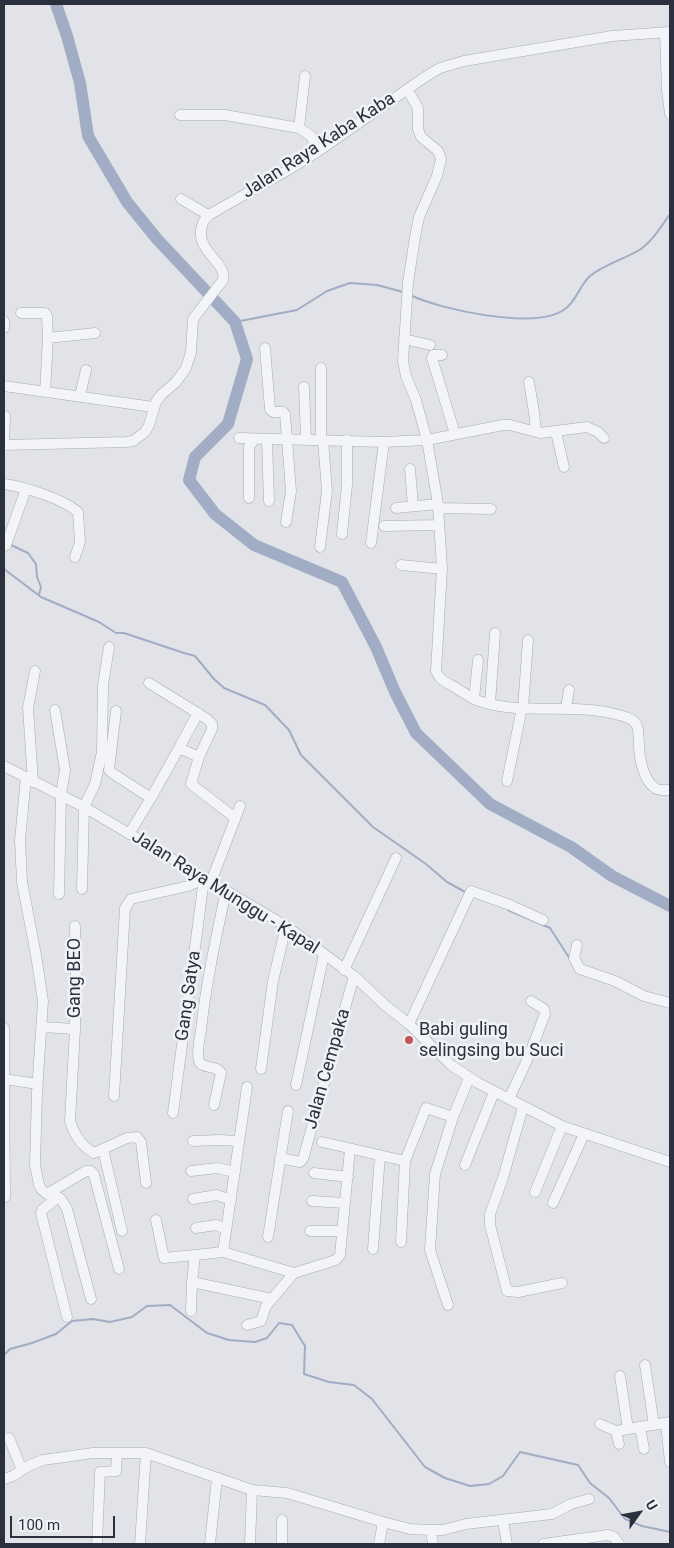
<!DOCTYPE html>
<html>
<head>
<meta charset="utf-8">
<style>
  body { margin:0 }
  #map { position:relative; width:674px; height:1548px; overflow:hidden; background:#e1e3e8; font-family:Roboto,sans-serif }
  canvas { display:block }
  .frame { position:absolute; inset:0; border:5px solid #2b303e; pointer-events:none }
  .north { position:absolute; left:614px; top:1488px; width:50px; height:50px; -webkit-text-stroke:4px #f0f2f6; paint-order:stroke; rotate:58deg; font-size:14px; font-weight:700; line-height:20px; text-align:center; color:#2b303e }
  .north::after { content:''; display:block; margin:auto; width:18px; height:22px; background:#2b303e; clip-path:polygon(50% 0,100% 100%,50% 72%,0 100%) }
  .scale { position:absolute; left:10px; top:1516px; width:105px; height:22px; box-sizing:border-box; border:2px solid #2b303e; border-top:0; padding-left:6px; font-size:15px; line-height:18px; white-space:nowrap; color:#2b303e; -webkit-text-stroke:4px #f0f2f6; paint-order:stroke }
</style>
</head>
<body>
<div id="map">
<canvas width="674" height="1548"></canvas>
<div class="frame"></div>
<div class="north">U</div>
<div class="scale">100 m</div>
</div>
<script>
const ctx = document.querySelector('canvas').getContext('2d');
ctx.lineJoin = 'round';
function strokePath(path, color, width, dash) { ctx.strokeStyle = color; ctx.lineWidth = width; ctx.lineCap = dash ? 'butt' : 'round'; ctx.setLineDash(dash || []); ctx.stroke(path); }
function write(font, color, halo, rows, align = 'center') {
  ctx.font = font + ' Roboto,sans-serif'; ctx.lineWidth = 5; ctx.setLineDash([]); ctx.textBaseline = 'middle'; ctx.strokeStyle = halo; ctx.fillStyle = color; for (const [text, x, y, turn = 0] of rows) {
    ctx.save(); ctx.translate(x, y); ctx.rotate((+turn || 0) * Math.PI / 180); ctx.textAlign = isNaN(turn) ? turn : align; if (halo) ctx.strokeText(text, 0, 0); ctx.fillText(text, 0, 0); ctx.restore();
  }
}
const stream = new Path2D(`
  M410 295C442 310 531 329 562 311 576 303 579 286 590 276 605 264 625 259 641 249 653 240 661 227 670 214
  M235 322 297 310 327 291 350 283 377 285 403 292
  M11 545 28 553 36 564 37 577 41 587 39 595
  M4 569 41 597 99 622 116 633H124L184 653 195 656 214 679 224 688 265 705 289 730 301 755 373 827 426 864 447 882 467 893
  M508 910 550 928 570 959
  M4 1355 10 1349 32 1343 56 1334 72 1321 93 1319 110 1322 132 1317 147 1306 170 1305 207 1333 229 1340 255 1342 267 1338 279 1323 292 1325 305 1346 304 1374 329 1382 354 1385 372 1399 425 1467 445 1478 470 1486 489 1484 503 1476 520 1452 578 1465 590 1483 609 1498 625 1519 642 1526 670 1532`);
const river = new Path2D(`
  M56 4 67 36 80 83 88 136 127 202 157 239 235 322 247 359 228 424 195 457 189 480 215 514 254 545 342 582 376 647 395 692 416 733 490 804 571 847 612 876 670 906`);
const minor = new Path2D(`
  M665 33 667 90 670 114
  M407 89 418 108V129L421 137 438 151 441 159 437 176 419 217 415 237 408 283 403 361 406 376 416 400 427 440 438 504 442 569 436 671C440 681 448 683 456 688 463 692 469 697 476 700 525 718 581 699 631 719 640 725 638 734 639 744 639 757 643 780 655 788 659 791 665 790 670 790
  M180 115H225L299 128 311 136 317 152
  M299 128 305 76
  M181 199 208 215
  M21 313H45L47 316 48 338 45 392
  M4 328V321
  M48 338 95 333
  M404 339 430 345
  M265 348 270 409 273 412H283L285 414 291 491 286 522
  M442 355H433L432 358 455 434
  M321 368V440
  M529 382 534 412 536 432
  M4 386 153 407
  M304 387 306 439
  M80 396 86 370
  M556 432 564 467
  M239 438 384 442 427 440 503 425H510L540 433 587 427 598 432 604 438
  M267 440 269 501
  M4 445 126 442 133 441 145 432 149 425 156 402 161 395 176 382 186 368 191 352 193 319 223 280C227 263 199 253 201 231 202 221 206 216 214 212L288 170 317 152 425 77 440 68 464 61 612 36 670 32
  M4 445 5 416
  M410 469 413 506
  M4 484C25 487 61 498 78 512L80 542 75 557
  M249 498V446L252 443 253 439
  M396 508 438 504
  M438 508 491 509
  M384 526 439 525
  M342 534 347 485V440
  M371 543 384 442
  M4 546 6 545 26 489
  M320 547 327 491 323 440
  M401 565 442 569
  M474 699 478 660
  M490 704 495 633
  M523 708 528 640
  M566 708 569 690
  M55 710 65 770 61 795 59 894
  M116 711 109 770 112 773 151 798
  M179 748 198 713
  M199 757 191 784 234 817
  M4 766 84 807 286 926 354 976 386 1006 409 1024 451 1065 478 1083 562 1126 670 1162
  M26 777 20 840 22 882 36 955 43 1001 37 1092 35 1165 39 1185 41 1189 47 1194 61 1199 67 1209 91 1299
  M507 781 522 708
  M33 782 28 708 35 671
  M129 834 151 798 179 748 199 757 212 729V724L207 719 149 683
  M211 882 240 806
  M82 889 84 807 95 784 102 752 103 685 109 647
  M577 945 574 958 580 969 615 981 644 996 670 1003
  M344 970 396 858
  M409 1024 471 891 510 905 543 920
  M42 1027 75 1029 70 1121C74 1134 81 1146 94 1153L127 1138 137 1137 141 1142 146 1183
  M4 1028V1079
  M75 1029 76 974 75 926
  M261 1069 273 981 286 926
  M296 1085 324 954
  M247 1087 223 1252 294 1273 336 1260 340 1255 350 1149
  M114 1096 125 908 131 899 188 886 204 879
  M509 1099 528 1058 545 1014 544 1009 531 1001
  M214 1105 221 1073C217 1065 202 1069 199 1061 196 1052 200 1039 201 1030 206 983 216 938 226 891
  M523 1107 503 1178 490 1214V1225L507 1291 518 1292 562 1283
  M173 1113 204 879
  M193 1141 219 1140 239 1141
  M322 1142 405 1161
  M103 1149 122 1231
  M280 1158 300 1162 303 1159 354 976
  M465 1165 494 1092
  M191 1171 217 1168 235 1172
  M314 1173 348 1177
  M535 1192 562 1126
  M47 1194 86 1171H91L94 1175 119 1269
  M5 1197 4 1079 38 1084
  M58 1197 42 1210 41 1213 67 1317
  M193 1199 217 1195 231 1200
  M312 1201 345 1203
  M553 1203 584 1134
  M156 1220 164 1258 195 1255
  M196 1228 216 1225 226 1229
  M310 1231H342
  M268 1237 288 1111
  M401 1242 405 1161 426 1108 453 1117
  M373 1249 380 1155
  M192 1282 272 1299
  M448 1305 430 1250 435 1174 453 1117 469 1078
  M191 1311 192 1282 195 1255 223 1252
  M247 1325 261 1321 266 1306 294 1273
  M645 1365 654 1425
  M620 1376 628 1429
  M666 1423 670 1462
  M600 1424 616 1431 670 1422
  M640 1427 644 1449
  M616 1431 619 1444
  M9 1438 22 1470
  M4 1479 13 1476 28 1466 43 1460 93 1453H146L252 1490 250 1544
  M252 1490 287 1493 383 1522 410 1529 431 1530H443L466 1524 552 1514 571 1504 589 1499
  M282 1520V1544
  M503 1521 507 1544
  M431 1530 433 1544
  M97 1544 100 1472 116 1471 117 1453
  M140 1544 146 1453
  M210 1544 217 1478
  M379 1544 383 1522
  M543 1544 608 1535 614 1537 619 1544`);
const markers = [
  [409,1040,5,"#be5558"]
];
const streetNames = [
  ["Jalan Raya Kaba Kaba",319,146,-33],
  ["Jalan Raya Munggu - Kapal",225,893,32],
  ["Gang BEO",75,978,-90],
  ["Gang Satya",189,996,-82],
  ["Jalan Cempaka",328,1069,-74]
];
const poiNames = [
  ["Babi guling",419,1030],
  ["selingsing bu Suci",419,1051]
];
strokePath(stream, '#a0adc4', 2);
strokePath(river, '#a0adc4', 12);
strokePath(minor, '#a7aab2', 11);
strokePath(minor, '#f3f4f7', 10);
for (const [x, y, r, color] of markers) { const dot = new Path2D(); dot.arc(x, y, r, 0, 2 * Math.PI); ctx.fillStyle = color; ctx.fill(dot); strokePath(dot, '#f0f2f6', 2); }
write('18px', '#2b303e', '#f0f2f6', streetNames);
write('18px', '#2b303e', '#f0f2f6', poiNames, 'left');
</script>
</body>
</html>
